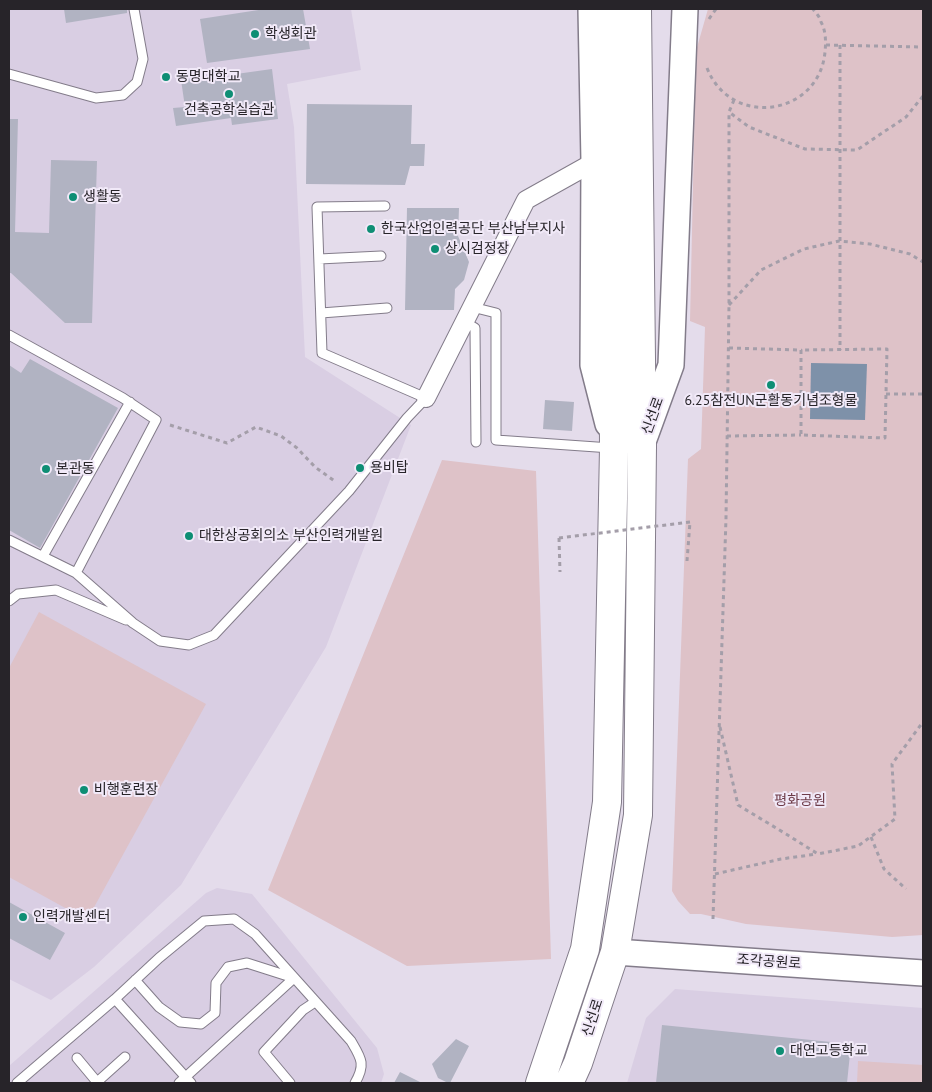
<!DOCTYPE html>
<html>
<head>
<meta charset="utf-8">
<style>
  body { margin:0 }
  #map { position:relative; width:932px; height:1092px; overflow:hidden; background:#e4dceb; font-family:"PT Sans",sans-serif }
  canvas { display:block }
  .frame { position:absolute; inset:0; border:10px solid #272429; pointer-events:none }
</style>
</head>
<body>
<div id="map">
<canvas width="932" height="1092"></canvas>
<div class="frame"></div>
</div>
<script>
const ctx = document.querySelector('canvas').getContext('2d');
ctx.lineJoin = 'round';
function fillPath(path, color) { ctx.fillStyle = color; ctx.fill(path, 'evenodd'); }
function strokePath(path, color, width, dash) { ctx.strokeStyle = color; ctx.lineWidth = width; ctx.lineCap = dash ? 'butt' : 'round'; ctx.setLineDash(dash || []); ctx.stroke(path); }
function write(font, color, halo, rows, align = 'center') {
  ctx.font = font + ' "PT Sans","Noto Sans KR",sans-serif'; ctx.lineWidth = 4; ctx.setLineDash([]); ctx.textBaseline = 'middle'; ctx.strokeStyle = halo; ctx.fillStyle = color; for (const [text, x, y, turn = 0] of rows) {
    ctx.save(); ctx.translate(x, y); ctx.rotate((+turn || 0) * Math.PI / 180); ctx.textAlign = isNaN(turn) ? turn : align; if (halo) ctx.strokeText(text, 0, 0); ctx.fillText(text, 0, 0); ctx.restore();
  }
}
const built = new Path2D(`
  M9 9H351L361 70 287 84 294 127 305 357 411 425 326 647 181 885 94 967 51 1000 9 979Z
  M217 888 252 894 377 1048 384 1074 381 1083H9V1066L206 893Z
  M675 989 923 1008V1083H627L646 1018Z`);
const green = new Path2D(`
  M708 9H923V935L892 937 746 924 701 914H690L678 901 672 891 688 459 701 449 705 327 690 321 696 51Z
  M442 460 536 471 551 959 407 966 268 890Z
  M39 612 206 704 87 920 9 877V668Z
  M858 1061 923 1065V1083H857Z`);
const water = new Path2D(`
  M811 363 867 364 865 420 810 419Z`);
const building = new Path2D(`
  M64 9H127V13L66 23Z
  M265 9H303L310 49 207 63 200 19Z
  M272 69 278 119 232 125 231 118 176 126 173 108 185 107 181 80 225 74 226 81 229 80V75Z
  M307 104 412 105 411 144H425L424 166H410L405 185 306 184Z
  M9 119H18L15 232 49 233 51 160 97 161 92 323H65L11 273H9Z
  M407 208H459L458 236 469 262 464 280 455 289 454 310H405Z
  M30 359 118 408 40 548 9 530V365L21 373Z
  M545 400 574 402 572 431 543 429Z
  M9 902 65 933 50 960 9 938Z
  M662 1025 851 1044 847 1083H656Z
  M456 1039 469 1046 450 1083H448L438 1078 432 1064Z
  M400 1072 422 1083H394Z`);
const path = new Path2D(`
  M709 19 716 9
  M826 45 923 47
  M840 45V350
  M707 68C731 129 819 116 825 52 826 42 826 31 821 22 820 17 816 13 813 9
  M734 100 729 112 749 127 805 149 857 150 906 117 923 96
  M729 305 761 270 804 249 839 241 870 244 910 254 923 262
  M729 348 801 350V435L885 438 887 349 801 350
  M886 394H923
  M170 425 227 443 256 427 281 436 297 448 315 467 336 482
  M727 436 801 435
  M559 538 560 572
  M687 561 690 522
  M720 727 738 805 786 834 818 854 858 846 895 819 892 764 923 722
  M871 837 884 869 906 889
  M715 874 781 859 817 854
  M713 919 726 518 729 305V112`);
const lane = new Path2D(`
  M9 74 96 98 123 95 137 82 143 59 134 9
  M319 259 381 256
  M472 307 496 313V440L611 448
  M321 313 387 308
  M465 322 475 328 476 442
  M9 335 123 398 156 420 76 573
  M9 540 76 573 133 623 160 641 189 645 214 635 349 491 407 418 426 398 322 353 317 207 385 206
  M43 556 130 402
  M9 601 18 594 56 590 126 620
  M135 980 159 1007 180 1022 201 1024 215 1013 216 983 228 967 247 963 294 978 179 1083
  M77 1058 97 1082
  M17 1083 115 999
  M96 1083 125 1057
  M191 1083 115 999 159 958 204 921 234 919 255 934 351 1041C361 1058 366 1064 355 1083
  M290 1083 264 1052 303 1010 315 1002`);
const street = new Path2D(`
  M426 398 526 200 594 162`);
const secondary = new Path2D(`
  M591 9 594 162 593 365 608 424
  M644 439 671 365 685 9
  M615 952 923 973`);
const highway = new Path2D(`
  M540 1083 585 949 607 802 614 448 612 9
  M569 1083 578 1063 615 952 638 815 642 446 637 9`);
const pathBridge = new Path2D(`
  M559 538 690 522`);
const markers = [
  [255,34,5,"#0e8e74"],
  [166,77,5,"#0e8e74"],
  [229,94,5,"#0e8e74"],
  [73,197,5,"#0e8e74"],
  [371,229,5,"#0e8e74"],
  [435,249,5,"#0e8e74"],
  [771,385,5,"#0e8e74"],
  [360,468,5,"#0e8e74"],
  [46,469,5,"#0e8e74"],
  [189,536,5,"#0e8e74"],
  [84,790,5,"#0e8e74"],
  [23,917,5,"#0e8e74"],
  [780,1051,5,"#0e8e74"]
];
const poiNames = [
  ["학생회관",265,34],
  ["동명대학교",176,77],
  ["건축공학실습관",229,110,"center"],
  ["생활동",83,197],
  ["한국산업인력공단 부산남부지사",381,229],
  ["상시검정장",445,249],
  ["6.25참전UN군활동기념조형물",771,401,"center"],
  ["용비탑",370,468],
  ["본관동",56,469],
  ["대한상공회의소 부산인력개발원",199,536],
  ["비행훈련장",94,790],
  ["인력개발센터",33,917],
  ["대연고등학교",790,1051]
];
const streetNames = [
  ["신선로",653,416,-70],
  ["조각공원로",769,962,4],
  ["신선로",593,1018,-72]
];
const parkNames = [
  ["평화공원",800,801]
];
fillPath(built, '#d9cee3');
fillPath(green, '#dec2c8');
fillPath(water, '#7e91a9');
fillPath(building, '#b1b3c2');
strokePath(lane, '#837c8a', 11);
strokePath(street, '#837c8a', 20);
strokePath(secondary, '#837c8a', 28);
strokePath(highway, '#837c8a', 30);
strokePath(path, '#a49ea9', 3, [4, 4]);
strokePath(lane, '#fff', 9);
strokePath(street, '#fff', 18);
strokePath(secondary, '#fff', 25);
strokePath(highway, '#fff', 28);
strokePath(pathBridge, '#a49ea9', 3, [4, 4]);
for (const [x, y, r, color] of markers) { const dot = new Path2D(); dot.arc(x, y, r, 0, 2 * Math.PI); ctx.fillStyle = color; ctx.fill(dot); strokePath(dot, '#f1e9f8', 2); }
write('14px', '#272429', '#f1e9f8', poiNames, 'left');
write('14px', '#272429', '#f1e9f8', streetNames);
write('14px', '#6e3c49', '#f1e9f8', parkNames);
</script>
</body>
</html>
